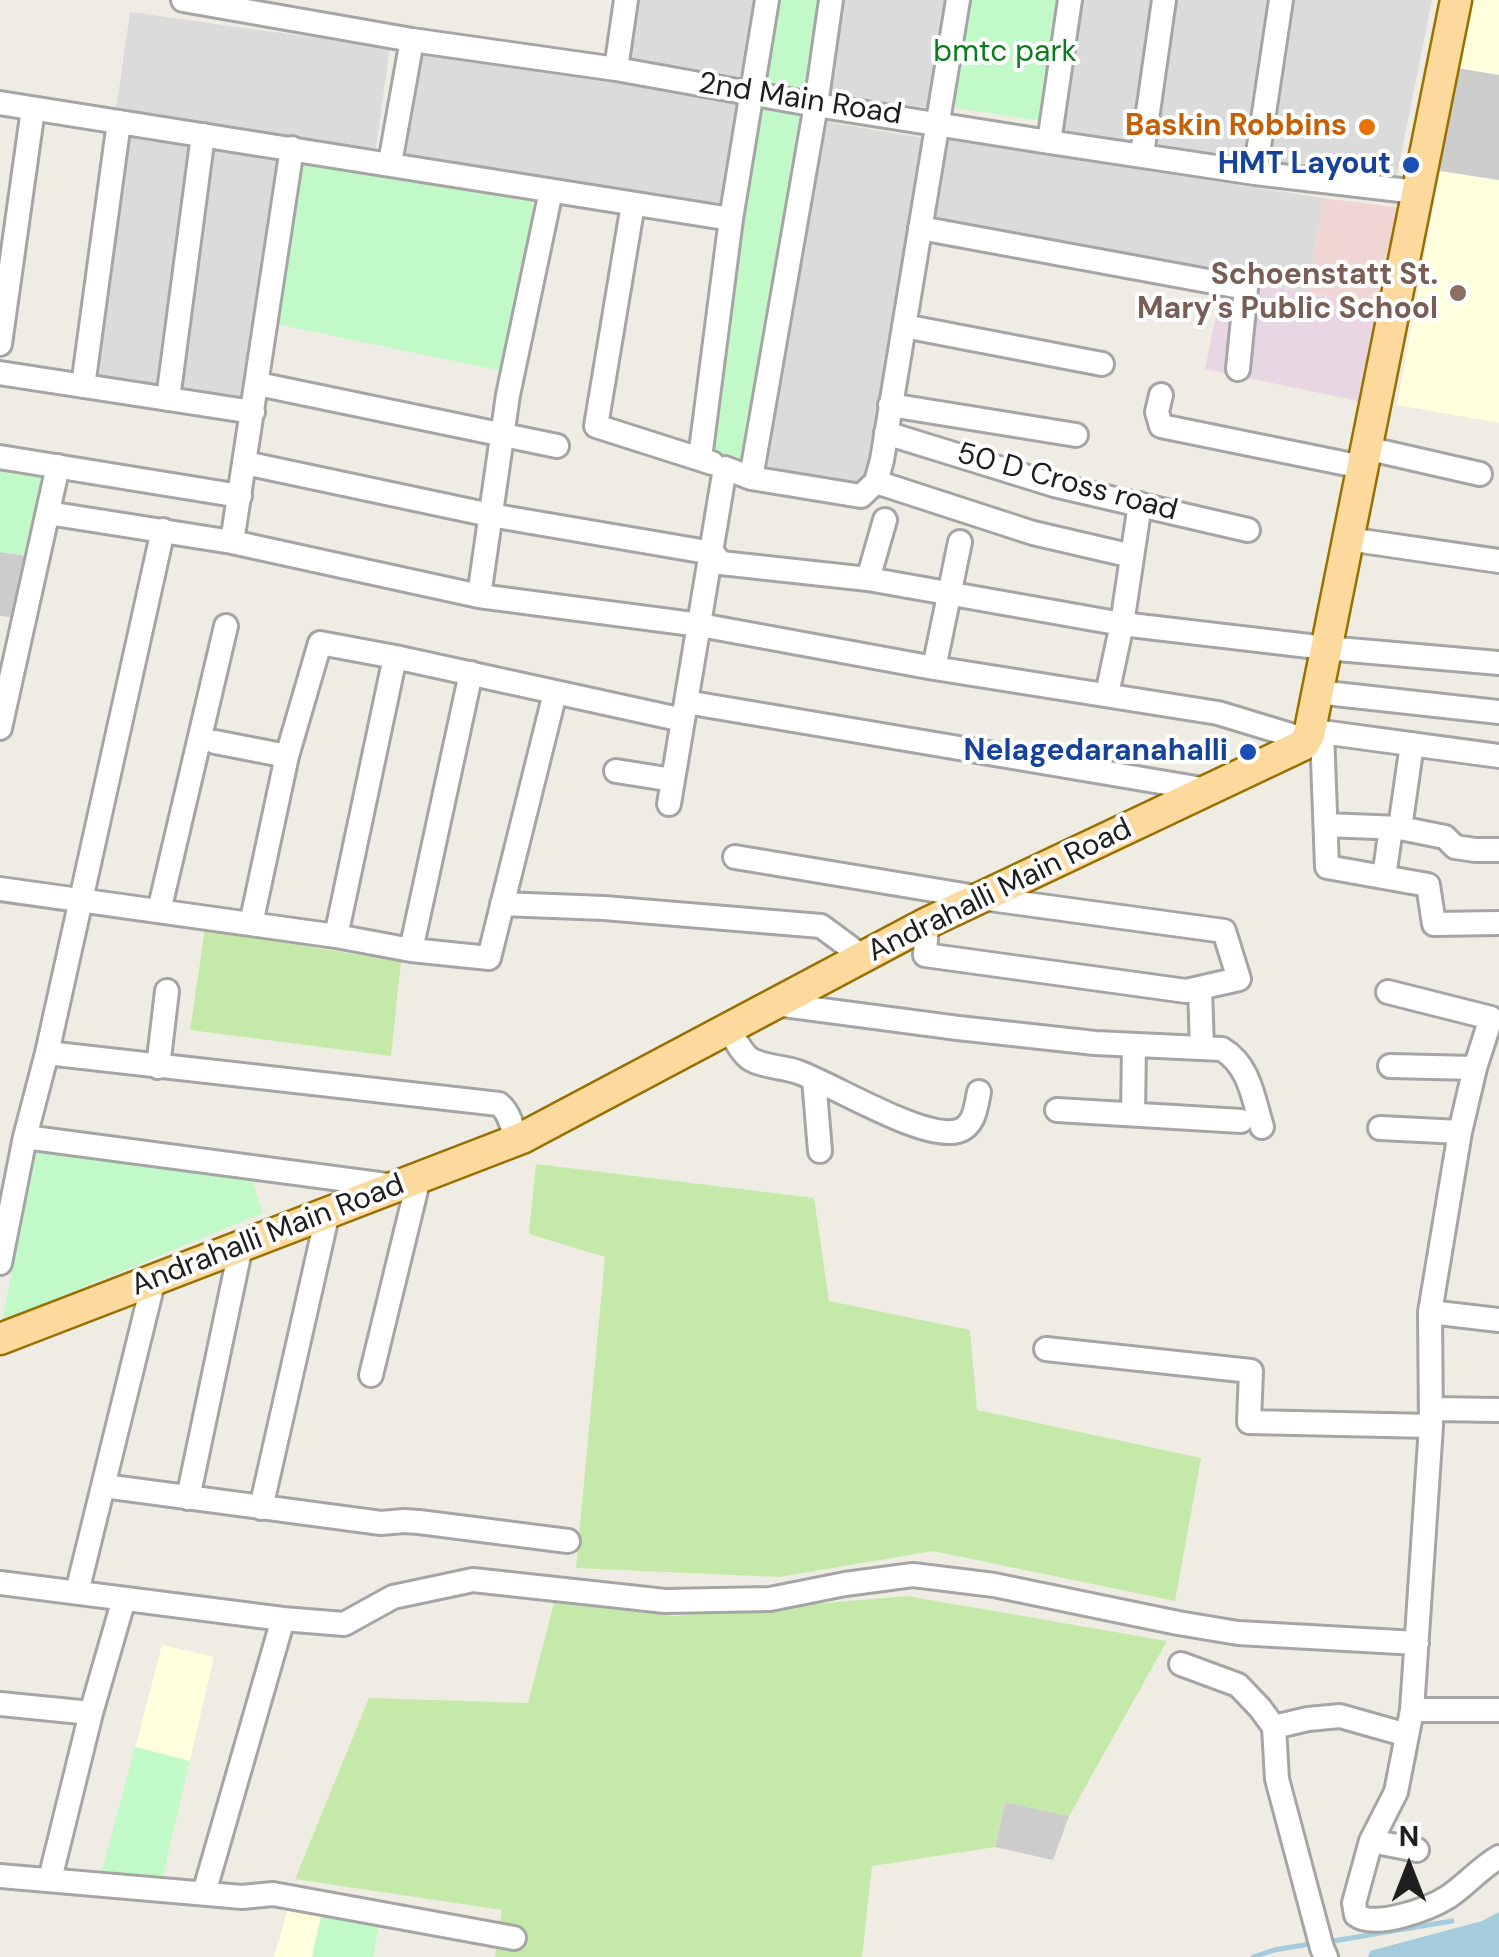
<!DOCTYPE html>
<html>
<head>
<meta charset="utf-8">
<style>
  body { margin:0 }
  #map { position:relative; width:1499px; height:1957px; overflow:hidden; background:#efece4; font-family:"DM Sans",sans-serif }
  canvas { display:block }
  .north { position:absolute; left:1359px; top:1817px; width:100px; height:100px; -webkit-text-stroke:8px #fff; paint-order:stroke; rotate:0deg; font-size:28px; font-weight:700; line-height:40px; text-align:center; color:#1e1e1e }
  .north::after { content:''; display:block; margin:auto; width:35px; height:45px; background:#1e1e1e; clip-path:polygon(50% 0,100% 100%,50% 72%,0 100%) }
</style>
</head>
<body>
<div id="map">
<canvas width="1499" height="1957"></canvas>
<div class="north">N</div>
</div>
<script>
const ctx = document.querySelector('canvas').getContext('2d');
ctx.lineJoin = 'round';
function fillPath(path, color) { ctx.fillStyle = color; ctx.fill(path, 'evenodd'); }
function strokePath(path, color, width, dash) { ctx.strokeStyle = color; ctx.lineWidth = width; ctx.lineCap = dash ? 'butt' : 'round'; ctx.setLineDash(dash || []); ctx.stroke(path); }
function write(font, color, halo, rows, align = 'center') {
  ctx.font = font + ' "DM Sans",sans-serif'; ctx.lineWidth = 8; ctx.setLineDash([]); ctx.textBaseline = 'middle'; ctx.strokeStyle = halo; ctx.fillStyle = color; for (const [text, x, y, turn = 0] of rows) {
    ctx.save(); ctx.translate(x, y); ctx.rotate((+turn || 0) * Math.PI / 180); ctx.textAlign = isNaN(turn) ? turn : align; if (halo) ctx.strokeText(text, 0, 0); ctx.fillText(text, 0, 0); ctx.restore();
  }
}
const residential = new Path2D(`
  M629 0H761L749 78 620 57Z
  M838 0H950L932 108 823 93Z
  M1077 0H1156L1135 143 1059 130Z
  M1171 0H1273L1251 161 1150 147Z
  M1290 0H1432L1396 180 1267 161Z
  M130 12 390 48 375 154 116 110Z
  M418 52 742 103 725 211 401 160Z
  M821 121 929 139 864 485 758 465Z
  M122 135 198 146 164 393 87 382Z
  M946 140 1323 198 1308 292 929 221Z
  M208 150 279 160 245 404 174 394Z`);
const commercial = new Path2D(`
  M1323 198 1401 208 1381 305 1308 292Z`);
const industrial = new Path2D(`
  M1224 278 1381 305 1363 402 1205 369Z`);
const education = new Path2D(`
  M1472 0H1499V75L1456 68Z
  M1440 171 1499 180V423L1397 405Z
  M162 1645 214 1657 163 1876 103 1871Z
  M289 1904 379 1925 374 1957H274Z`);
const religious = new Path2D(`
  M1456 68 1499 75V180L1440 171Z
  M0 552 28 556 17 618 0 616Z
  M1005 1802 1069 1816 1053 1860 995 1847Z`);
const grass = new Path2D(`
  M205 929 401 962 391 1056 190 1030Z
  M536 1164 814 1198 829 1301 970 1330 977 1410 1201 1458 1175 1601 933 1551 779 1577 576 1568 605 1257 529 1234Z
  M907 1596 1167 1641 1069 1816 1005 1802 995 1847 872 1866 862 1957H495L502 1910 295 1879 369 1698 528 1703 554 1603 675 1616Z`);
const park = new Path2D(`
  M775 0H824L810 90 762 82Z
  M968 0H1057L1040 121 951 107Z
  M758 108 808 117 747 467 709 448Z
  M299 163 533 202 507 372 276 324Z
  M0 463 47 469 28 556 0 552Z
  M38 1144 251 1176 263 1213 2 1321Z
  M135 1747 190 1761 163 1876 102 1871Z
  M322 1912 379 1925 374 1957H312Z`);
const water = new Path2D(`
  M1499 1912V1957H1368L1370 1951 1482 1921Z`);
const stream = new Path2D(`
  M1327 1942 1452 1921
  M1253 1957 1274 1950 1316 1943`);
const minor = new Path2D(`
  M183 0 412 40 616 69 816 105 1049 142 1255 173 1417 192
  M616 69 626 0
  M0 103 731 219
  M1049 142 1070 0
  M1142 154 1164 0
  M390 163 412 40
  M1255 173 1281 0
  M633 204 596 426 712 463
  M920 228 1246 288 1238 369
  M904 326 1102 364
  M0 344 33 109
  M0 373 253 412
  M258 384 557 446
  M83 386 119 122
  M1161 395 1157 412 1161 426 1362 467
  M168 399 203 135
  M890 405 1076 435
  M886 433 1054 485 1248 530
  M1366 448 1480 474
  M0 457 240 496
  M700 458 731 219 767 0
  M245 463 490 515 713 553 721 563 868 579 1122 624 1326 648 1499 663
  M751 478 816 105 831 0
  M876 482 1033 533 1132 556
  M48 513 232 542 479 596 700 625 934 668 1218 713 1307 740 1322 732 1499 756
  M1348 539 1499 561
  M232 542 292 148
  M868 579 885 520
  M479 596 508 395 551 191
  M934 668 960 542
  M1317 692 1499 712
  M1107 694 1122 624 1140 504
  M686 702 1208 790
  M0 728 58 466
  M1322 732 1327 867 1428 885 1434 924 1499 923
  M215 742 287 756
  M616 771 673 780
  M669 804 683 720
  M1326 825 1400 828 1445 837 1455 847 1475 850H1499
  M1400 828 1412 744
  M735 857 982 898 1224 931 1239 979 1186 991 925 955 927 923
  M1384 877 1391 828
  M0 889 336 936 411 950 489 958 555 693
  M502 904 604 908 821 926 863 957
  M159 911 226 626
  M251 924 287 756 320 643 395 657 683 720 725 468 751 478 861 496 876 482 882 460 958 0
  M336 936 395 657
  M411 950 471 673
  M1200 988 1202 1048
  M1388 992 1491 1018 1475 1068 1460 1132 1430 1312 1431 1426
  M776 1004 958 1028 1095 1043 1222 1049C1250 1066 1253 1098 1262 1127
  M728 1029C735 1038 742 1055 752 1060 765 1067 784 1067 798 1072 834 1085 924 1141 958 1131 975 1126 976 1106 979 1092
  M47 1053 499 1104C510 1113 513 1128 515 1141
  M1390 1066 1475 1068
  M158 1067 167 991
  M814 1079 820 1151
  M1057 1110 1241 1121
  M1133 1114 1134 1045
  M1380 1128 1460 1132
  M25 1137 394 1186
  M0 1263 25 1137 47 1053 163 530
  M1430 1312 1499 1320
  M1046 1349 1251 1371 1249 1422 1431 1426 1412 1710 1396 1792 1371 1841 1354 1903 1356 1915C1375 1929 1429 1909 1448 1897 1466 1885 1480 1868 1499 1857
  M371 1375 419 1178
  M1431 1409 1499 1410
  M104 1486 381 1523 404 1521 419 1522 568 1541
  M188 1498 241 1246
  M261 1508 328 1212
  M0 1583 283 1619 344 1624 393 1597 473 1580 665 1601 770 1599 845 1584 913 1575 994 1585 1178 1623 1238 1633 1417 1643
  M77 1592 154 1279
  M1181 1664 1238 1685 1260 1708 1274 1727 1277 1779 1322 1948 1326 1957
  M0 1704 91 1713
  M1412 1710H1499
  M1274 1727 1308 1719 1340 1716 1407 1735
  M1371 1841 1417 1850
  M0 1876 242 1897 273 1894 514 1938
  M50 1879 91 1713 124 1599
  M204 1893 283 1619`);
const major = new Path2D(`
  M0 1339 522 1138 927 923 1303 745 1309 735 1456 0`);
const markers = [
  [1367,127,10,"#e8710a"],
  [1411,165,10,"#1a4fb4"],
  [1458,293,10,"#8d6e63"],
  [1248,752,10,"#1a4fb4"]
];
const parkNames = [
  ["bmtc park",1005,53]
];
const streetNames = [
  ["2nd Main Road",800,100,9],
  ["50 D Cross road",1067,483,15],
  ["Andrahalli Main Road",1000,891,-26],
  ["Andrahalli Main Road",268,1236,-21]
];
const foodNames = [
  ["Baskin Robbins",1347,127]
];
const transitNames = [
  ["HMT Layout",1391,165],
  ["Nelagedaranahalli",1228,752]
];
const educationNames = [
  ["Schoenstatt St.",1438,276],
  ["Mary's Public School",1438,310]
];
fillPath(residential, '#dcdbdb');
fillPath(commercial, '#f0d6d3');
fillPath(industrial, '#e8d6e3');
fillPath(education, '#fdffdd');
fillPath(religious, '#ccc');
fillPath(grass, '#c5e9a9');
fillPath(park, '#c1f9c9');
fillPath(water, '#a4ccdd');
strokePath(stream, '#a4ccdd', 5);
strokePath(minor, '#a5a5a5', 28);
strokePath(major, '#987000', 35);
strokePath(minor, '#fff', 22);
strokePath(major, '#fcd99c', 30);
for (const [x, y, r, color] of markers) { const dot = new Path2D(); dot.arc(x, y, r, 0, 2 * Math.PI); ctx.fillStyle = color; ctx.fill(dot); strokePath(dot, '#fff', 4); }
write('30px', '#0b7d1c', '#fff', parkNames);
write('30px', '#1e1e1e', '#fff', streetNames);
write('bold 30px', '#c56008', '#fff', foodNames, 'right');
write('bold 30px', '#164399', '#fff', transitNames, 'right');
write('bold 30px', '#785e54', '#fff', educationNames, 'right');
</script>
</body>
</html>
